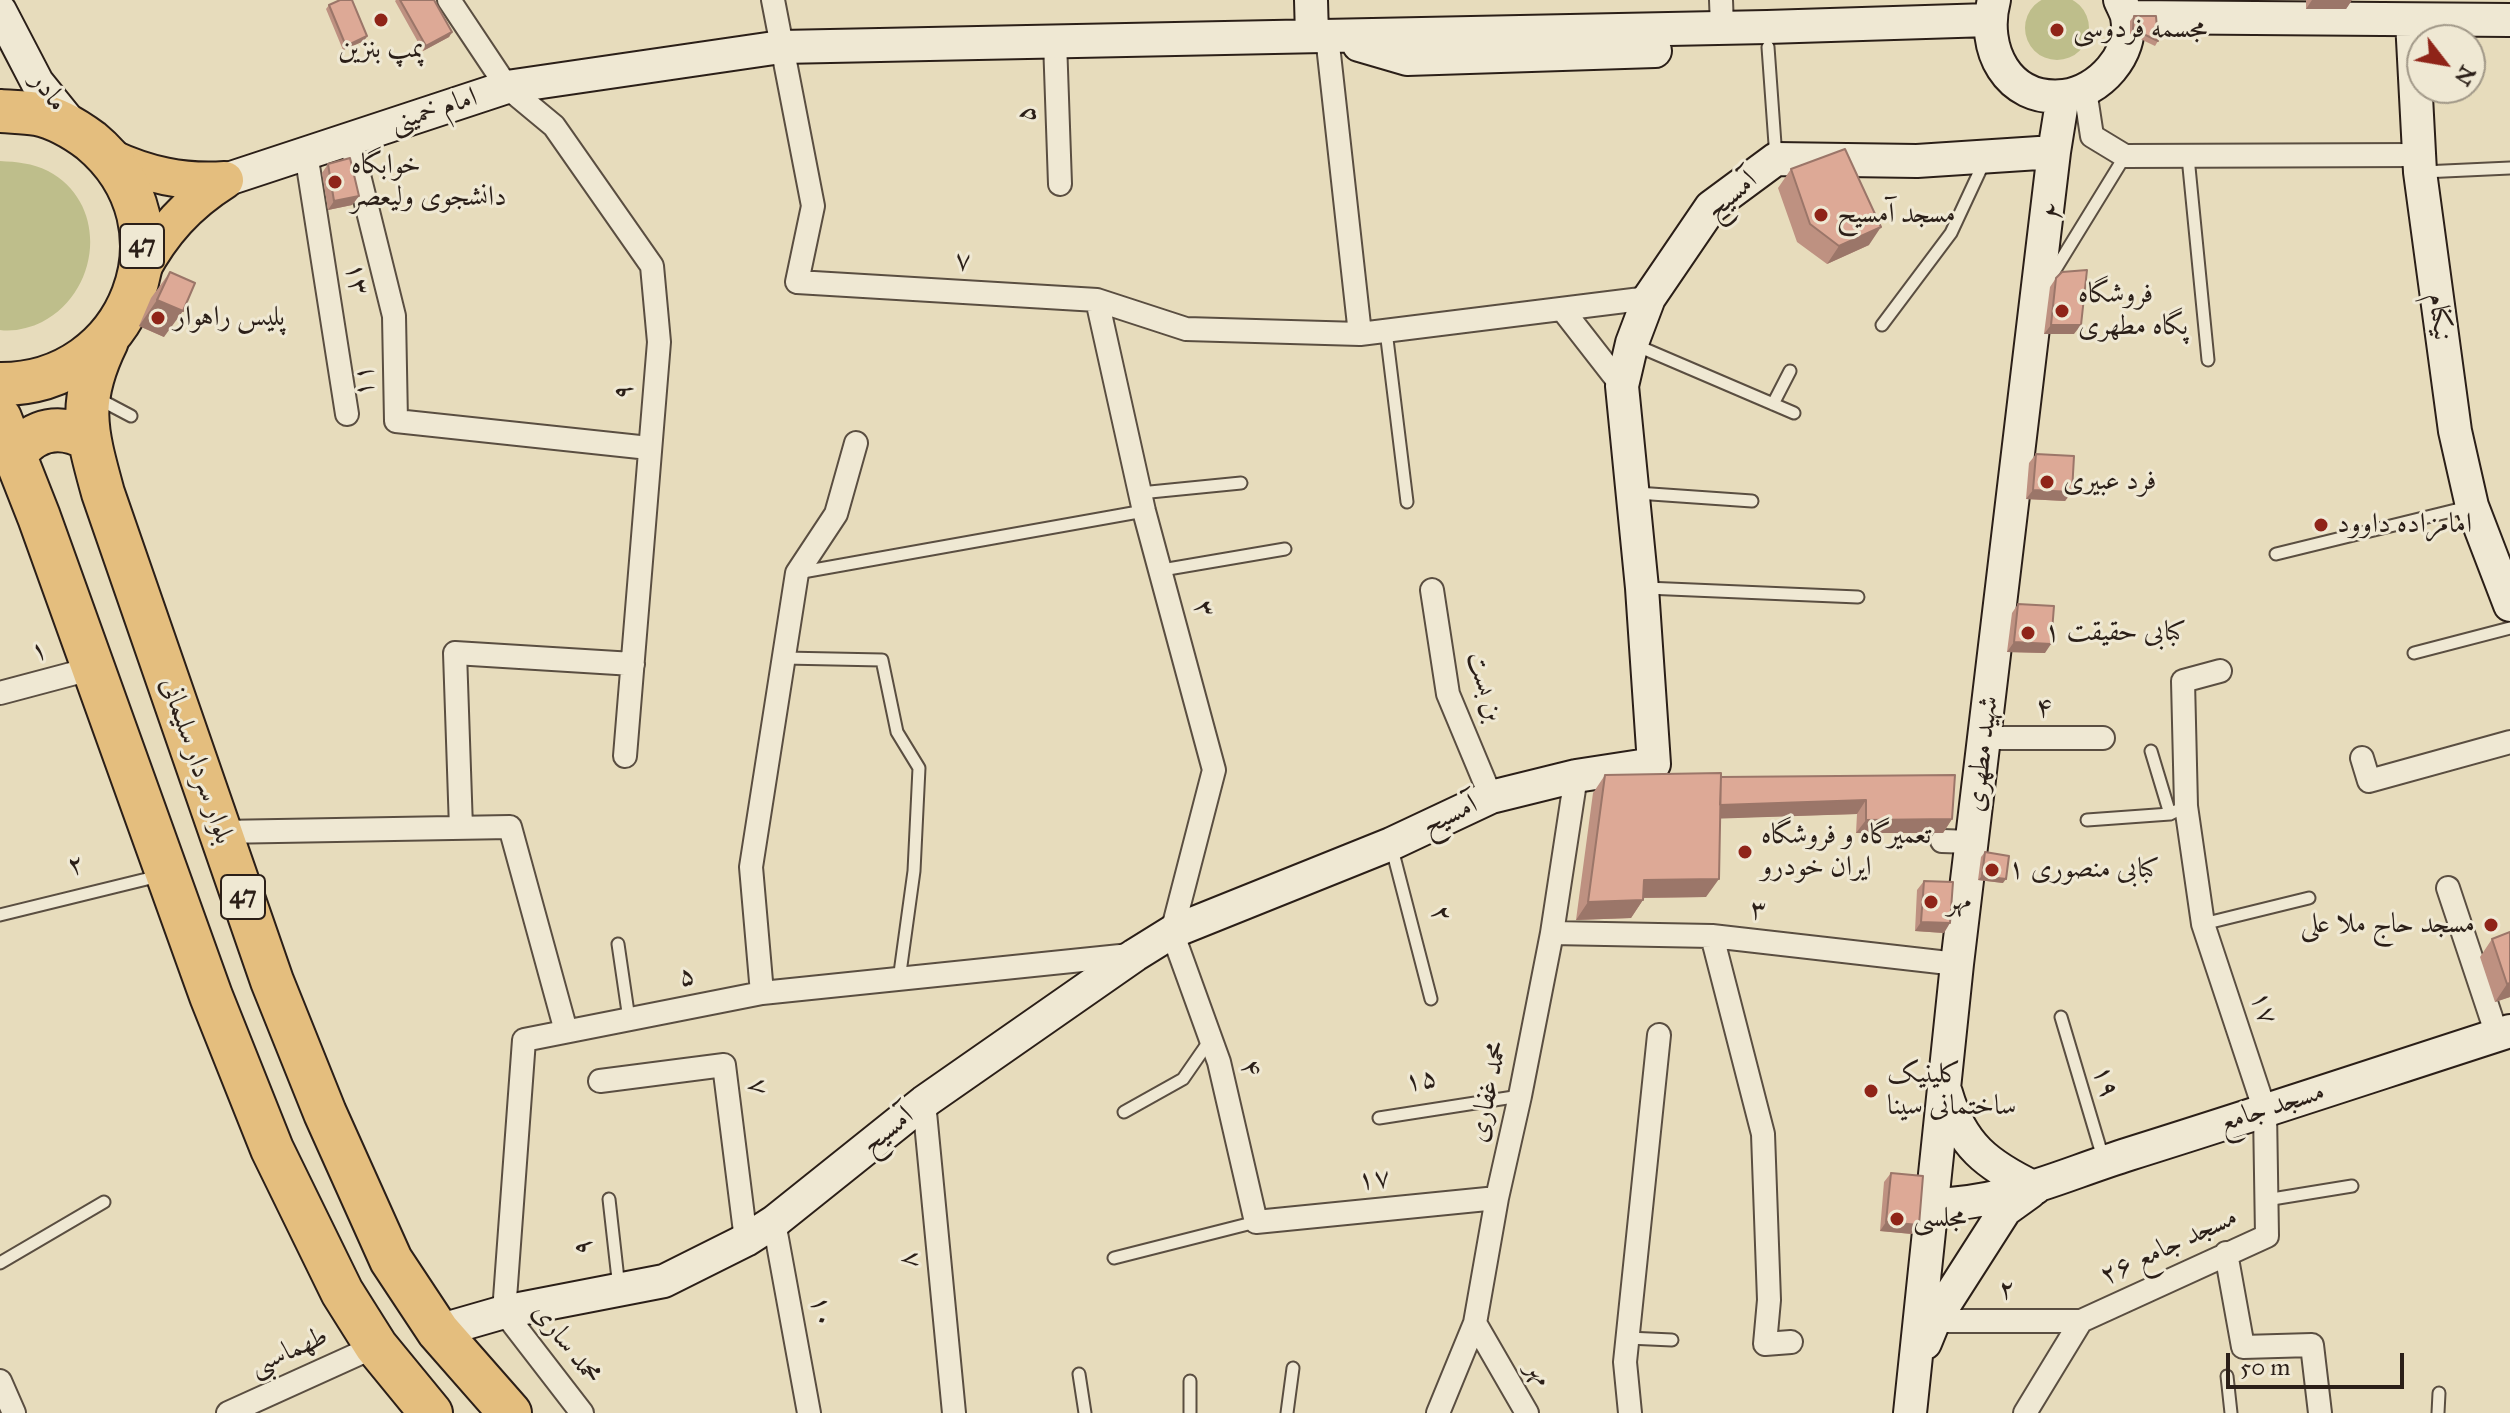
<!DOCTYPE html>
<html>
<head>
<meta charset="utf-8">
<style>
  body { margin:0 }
  #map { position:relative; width:2510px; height:1413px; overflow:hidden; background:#e7dcbc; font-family:"IM FELL Great Primer",serif }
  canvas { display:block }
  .north { position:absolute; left:2406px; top:24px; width:80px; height:80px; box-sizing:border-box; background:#efe8d3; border:2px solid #a19888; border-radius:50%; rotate:121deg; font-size:22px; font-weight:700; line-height:32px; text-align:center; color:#2b1f18 }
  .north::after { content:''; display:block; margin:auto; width:28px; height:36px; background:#8f2418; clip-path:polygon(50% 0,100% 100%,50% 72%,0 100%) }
  .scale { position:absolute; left:2226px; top:1353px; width:178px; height:36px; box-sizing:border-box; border:4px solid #2b1f18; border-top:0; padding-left:10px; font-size:24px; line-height:28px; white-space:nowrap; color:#2b1f18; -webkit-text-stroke:6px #efe8d3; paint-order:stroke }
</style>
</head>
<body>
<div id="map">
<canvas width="2510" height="1413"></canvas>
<div class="north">N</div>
<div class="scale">50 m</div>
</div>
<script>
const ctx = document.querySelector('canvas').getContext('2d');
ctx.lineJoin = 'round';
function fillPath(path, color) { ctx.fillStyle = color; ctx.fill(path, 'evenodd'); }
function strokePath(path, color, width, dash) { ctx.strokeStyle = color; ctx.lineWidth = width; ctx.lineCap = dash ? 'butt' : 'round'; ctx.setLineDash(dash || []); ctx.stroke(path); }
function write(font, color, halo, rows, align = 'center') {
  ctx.font = font + ' "IM FELL Great Primer",Amiri,serif'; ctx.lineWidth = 6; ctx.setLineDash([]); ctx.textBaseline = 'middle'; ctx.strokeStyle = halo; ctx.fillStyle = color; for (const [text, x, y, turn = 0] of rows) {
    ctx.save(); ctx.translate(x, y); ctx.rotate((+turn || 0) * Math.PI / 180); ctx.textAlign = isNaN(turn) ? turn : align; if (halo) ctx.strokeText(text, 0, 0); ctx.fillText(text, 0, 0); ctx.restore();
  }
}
const green = new Path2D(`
  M2025 28a32 32 0 1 1 64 0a32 32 0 1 1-64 0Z
  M0 161C17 162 32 163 48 171 110 204 100 292 42 322 30 328 14 332 0 330Z`);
const lane = new Path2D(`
  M1768 47 1776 158
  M2188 157 2208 360
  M2423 172 2510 168
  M2050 278 2125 156
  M1882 325 1951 233 1985 160
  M1386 331 1407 502
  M1633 344 1794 413
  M95 397 131 416
  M1773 404 1790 371
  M1140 493 1241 483
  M1637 493 1752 501
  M2276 554 2468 507
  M1162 570 1285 549
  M797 573 1144 511
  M1646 588 1858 597
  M2414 653 2510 628
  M784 658 882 660 897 732 919 768 914 871 899 980
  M2151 751 2170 814
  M2087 820 2170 814 2186 806
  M1391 845 1431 999
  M0 915 159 876
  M2203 924 2309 898
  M618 944 629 1019
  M2061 1017 2104 1161
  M1124 1112 1183 1079 1210 1040
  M1379 1118 1520 1096
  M609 1199 619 1288
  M2266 1200 2352 1186
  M1114 1258 1256 1222
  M0 1263 104 1202
  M1628 1338 1672 1340
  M1079 1374 1085 1413
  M2227 1376 2231 1413
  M1190 1413V1381
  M1287 1413 1293 1368
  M2438 1413 2439 1393`);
const street = new Path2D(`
  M449 0 507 87 554 126 652 266 659 342 625 756
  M773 0 813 206 797 282 1097 300 1186 329 1360 334 1649 298
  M1721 0 1722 27
  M1327 36 1360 334
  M1055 41 1060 184
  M2085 90 2092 136 2125 156 2418 155
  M350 139 394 316 396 421 649 448
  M306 153 347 414
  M1097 300 1144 511 1214 770 1172 932 1219 1062 1256 1222 1497 1198
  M1562 309 1622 386
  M1432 590 1448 694 1491 797
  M0 693 94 668
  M1985 738H2103
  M2362 758 2369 781 2510 742
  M461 828 455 653 633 664
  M220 832 510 827 566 1031
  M1942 841 1972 842
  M2448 888 2497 1035
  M1552 933 1712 936 1957 964
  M1712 936 1763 1134 1769 1300 1765 1344 1791 1342
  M762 993 751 867 797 573 836 514 856 443
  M600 1081 724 1065 746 1240
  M924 1102 954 1413
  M774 1222 809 1413
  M2226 1253 2243 1347 2312 1345 2320 1413
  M1934 1321H2081
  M1475 1323 1527 1413
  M0 1381 14 1413
  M228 1413 376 1346
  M582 1413 504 1312 524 1040 762 993 1130 955
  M1438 1413 1475 1323 1497 1198 1520 1096 1552 933 1576 776
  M1630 1413 1625 1362 1659 1035
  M2025 1413 2081 1321 2267 1236 2265 1111 2203 924 2186 806 2183 681 2220 671`);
const secondary = new Path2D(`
  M1311 0 1312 36
  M1994 0C1981 48 2007 102 2064 96 2099 92 2134 54 2127 17 2126 12 2122 5 2120 0
  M0 11 37 82 75 129
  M2127 17 2510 20
  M2412 21 2420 172 2455 431 2472 506 2510 605
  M1359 45 1407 59 1655 51
  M225 180 507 87 781 47 1767 27 1989 20
  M1946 1093C1961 1145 1987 1165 2035 1188
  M1931 1205C2008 1203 2059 1176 2129 1154 2257 1114 2383 1072 2510 1031
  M438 1331 504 1312 664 1281 746 1240 774 1222 924 1102 1135 955 1172 932 1391 844 1491 797 1576 776 1654 764 1642 588 1622 386 1632 343 1649 298 1711 207 1776 159 1917 161 2054 152
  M1925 1343 1934 1321 2005 1210 2030 1192
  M1910 1413 1957 964 2054 152 2063 96`);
const primary = new Path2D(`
  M109 157C147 175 183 183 225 180
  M141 271C162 232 187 204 225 180`);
const highway = new Path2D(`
  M0 111C12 112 25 112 37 114 56 118 75 129 91 141 193 226 131 385 0 384
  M107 341C77 402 86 431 103 493L272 981 325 1113 391 1260 438 1331 510 1413
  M0 418 39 517 211 996 272 1149 342 1292 376 1346 431 1413
  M16 454C34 428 61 424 88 439`);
const wall = new Path2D(`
  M396 0H434L452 32 449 37 423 51 395 1Z
  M2306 0H2352L2346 9H2306Z
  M329 5 367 36 364 41 343 50 326 9Z
  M2134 16 2158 41 2155 46 2130 34V21Z
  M328 164 359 196 352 205 328 210 322 173Z
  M1791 169 1869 245 1827 264 1797 242 1778 188Z
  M170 272 164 337 139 326 151 298Z
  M2056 278 2074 334H2044L2050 287Z
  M2036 454 2072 492 2065 501 2026 499 2029 463Z
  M2018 604 2045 653 2007 652 2012 613Z
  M1605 775 1721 777 1955 775 1952 819 1943 833H1856L1857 814 1720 818 1706 897 1644 898 1631 918 1576 920 1593 793Z
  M1985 852 2003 883 1978 880 1981 857Z
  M1924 881 1944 933 1915 931 1917 890Z
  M2510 932V997L2495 1002 2480 957 2492 939Z
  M1891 1173 1919 1225 1912 1234 1880 1231 1884 1182Z`);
const shadedWall = new Path2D(`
  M2312 0H2352L2346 9H2306Z
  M452 32 449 37 423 51 426 46Z
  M367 36 364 41 343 50 346 46Z
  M359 196 352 205 328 210 334 201Z
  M1881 227 1869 245 1827 264 1839 246Z
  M157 300 183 311 164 337 139 326Z
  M2051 325H2081L2074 334H2044Z
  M2033 490 2072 492 2065 501 2026 499Z
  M2014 642 2051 644 2045 653 2007 652Z
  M1866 800 1857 814 1708 819 1718 805Z
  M1952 819 1943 833H1856L1866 820Z
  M1982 876 2006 879 2003 883 1978 880Z
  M1719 879 1706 897 1632 898 1644 880Z
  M1643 900 1631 918 1576 920 1588 902Z
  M1921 922 1950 923 1944 933 1915 931Z
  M2510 983V997L2495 1002 2507 984Z
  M1886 1222 1919 1225 1912 1234 1880 1231Z`);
const building = new Path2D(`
  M340 0H352L367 36 346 46 329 5Z
  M400 0H434L452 32 426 46Z
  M2134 16H2156L2158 41 2133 29Z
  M1845 149 1881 227 1839 246 1810 224 1791 169Z
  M350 158 359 196 334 201 328 164Z
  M2087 270 2081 325H2051L2056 278 2062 272Z
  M170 272 195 283 183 311 157 300Z
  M2036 454 2074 456 2072 492 2033 490Z
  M2018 604 2054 606 2051 644 2014 642Z
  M1721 773 1719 879 1644 880 1643 900 1588 902 1605 775Z
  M1955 775 1952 819 1866 820V800L1720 805 1721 777Z
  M1985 852 2009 856 2006 879 1982 876Z
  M1924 881 1953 882 1950 923 1921 922Z
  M2510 932V983L2507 984 2492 939Z
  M1891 1173 1923 1176 1919 1225 1886 1222Z`);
const markers = [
  [381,20,8,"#8f2418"],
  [2057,30,8,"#8f2418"],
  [335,182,8,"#8f2418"],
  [1821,215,8,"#8f2418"],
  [2062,311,8,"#8f2418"],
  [158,318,8,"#8f2418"],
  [2047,482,8,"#8f2418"],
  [2321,525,8,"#8f2418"],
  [2028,633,8,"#8f2418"],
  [1745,852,8,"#8f2418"],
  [1992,870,8,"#8f2418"],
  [1931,902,8,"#8f2418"],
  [2491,925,8,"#8f2418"],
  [1871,1091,8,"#8f2418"],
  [1897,1219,8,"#8f2418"]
];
const shields = [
  [142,246,44],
  [243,897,44]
];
const shieldNames = [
  ["47",142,246],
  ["47",243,897]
];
const poiNames = [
  ["مجسمه فردوسی",2073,30],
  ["پمپ بنزین",381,50,"center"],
  ["خوابگاه",351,166],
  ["دانشجوی ولیعصر",351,198],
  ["مسجد آمسیح",1837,215],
  ["فروشگاه",2078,295],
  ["پگاه مطهری",2078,327],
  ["پلیس راهوار",174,318],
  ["فرد عبیری",2063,482],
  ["امامزاده داوود",2337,525],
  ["کبابی حقیقت ۱",2044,633],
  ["تعمیرگاه و فروشگاه",1761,836],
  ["ایران خودرو",1761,868],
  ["کبابی منصوری ۱",2008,870],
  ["مهر",1947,902],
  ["مسجد حاج ملا علی",2475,925,"right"],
  ["کلینیک",1887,1075],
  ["ساختمانی سینا",1887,1107],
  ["مجلسی",1913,1219]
];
const streetNames = [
  ["مادر",48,92,54],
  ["امام خمینی",434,111,-18],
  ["۵",1027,114,-92],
  ["آمسیح",1732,196,-41],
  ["۲",2055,212,-58],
  ["۷",963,262,3],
  ["۱۳",356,279,81],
  ["نیکنام",2439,317,82],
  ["۱۱",365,381,-91],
  ["۹",624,392,-84],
  ["۳",1203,609,75],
  ["۱",39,652,-15],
  ["بن بست",1484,687,74],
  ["۴",2044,708],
  ["شهید مطهری",1983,754,-83],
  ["بلوار سردار سلیمانی",196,761,71],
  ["آمسیح",1450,816,-26],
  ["۲",76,866,-14],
  ["۳",1758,911,6],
  ["۲",1440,914,75],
  ["۵",687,977,-11],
  ["۱۷",2263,1008,72],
  ["۴",1250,1068,75],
  ["۱۵",1421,1081,-9],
  ["۱۹",2105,1082,73],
  ["۷",757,1087,83],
  ["محمد غفاری",1489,1092,-78],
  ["مسجد جامع",2272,1108,-18],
  ["آمسیح",888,1131,-39],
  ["۱۷",1374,1180,-6],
  ["۹",584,1247,-96],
  ["۲۶ مسجد جامع",2169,1247,-25],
  ["۸",909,1260,-95],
  ["۲",2007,1291],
  ["۱۰",821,1312,80],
  ["محمد ساری",566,1344,52],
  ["طهماسبی",289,1352,-24],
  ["مهر",1539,1374,60]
];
fillPath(green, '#bebe8b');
strokePath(lane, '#5a4e41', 15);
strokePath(street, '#5a4e41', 26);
strokePath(secondary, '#2b1f18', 36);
strokePath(primary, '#2b1f18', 40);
strokePath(highway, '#2b1f18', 46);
strokePath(lane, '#efe8d3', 11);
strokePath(street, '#efe8d3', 22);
strokePath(secondary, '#efe8d3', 32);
strokePath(primary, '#e4be7e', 36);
strokePath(highway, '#e4be7e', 42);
fillPath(wall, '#be9181');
fillPath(shadedWall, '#9b7669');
fillPath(building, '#dda996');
strokePath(building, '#9b7669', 2);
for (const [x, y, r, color] of markers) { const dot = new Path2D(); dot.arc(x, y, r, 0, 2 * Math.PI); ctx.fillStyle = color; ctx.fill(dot); strokePath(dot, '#efe8d3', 3); }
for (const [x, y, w] of shields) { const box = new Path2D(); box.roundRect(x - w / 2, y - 22, w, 44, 6); ctx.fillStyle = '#efe8d3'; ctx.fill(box); strokePath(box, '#2b1f18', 2); }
write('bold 26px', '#2b1f18', null, shieldNames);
write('28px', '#2b1f18', '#efe8d3', poiNames, 'left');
write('28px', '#2b1f18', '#efe8d3', streetNames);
</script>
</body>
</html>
